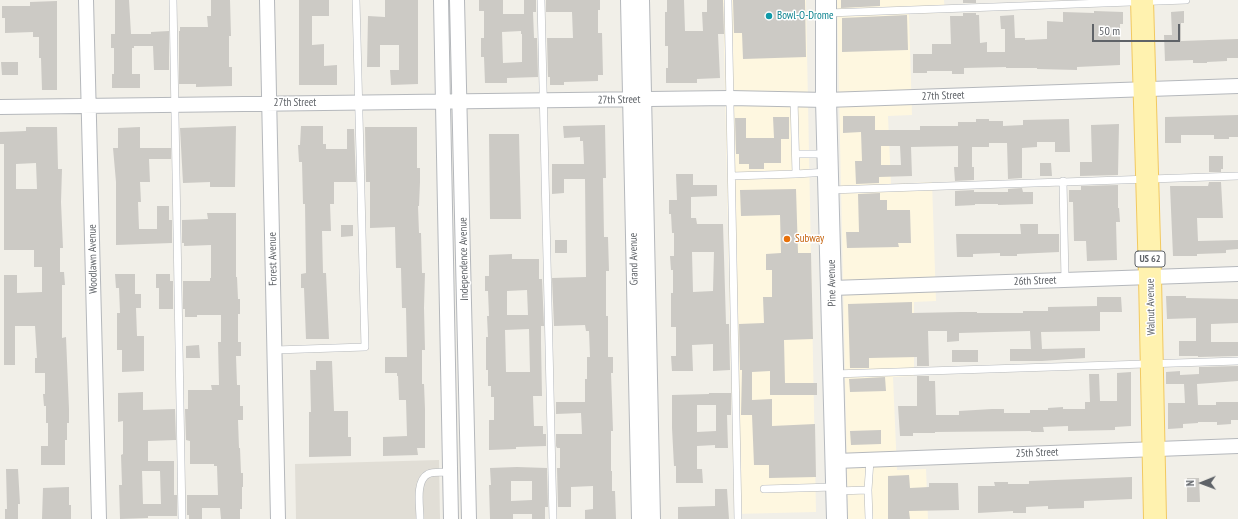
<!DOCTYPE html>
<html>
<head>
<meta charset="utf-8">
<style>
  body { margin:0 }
  #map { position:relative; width:1238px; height:519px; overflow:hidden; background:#f1efe8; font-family:"PT Sans Narrow",sans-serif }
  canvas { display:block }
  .north { position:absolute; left:1182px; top:463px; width:40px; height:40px; -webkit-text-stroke:3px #fff; paint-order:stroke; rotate:269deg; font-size:11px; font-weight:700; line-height:16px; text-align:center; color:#5f6368 }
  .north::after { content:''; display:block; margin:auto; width:14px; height:18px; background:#5f6368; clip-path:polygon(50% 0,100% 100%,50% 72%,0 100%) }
  .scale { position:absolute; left:1092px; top:24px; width:88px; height:18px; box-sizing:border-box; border:2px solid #5f6368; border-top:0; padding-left:5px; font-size:12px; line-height:14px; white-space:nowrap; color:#5f6368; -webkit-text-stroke:3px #fff; paint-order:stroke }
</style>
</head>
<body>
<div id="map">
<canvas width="1238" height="519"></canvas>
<div class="north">N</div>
<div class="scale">50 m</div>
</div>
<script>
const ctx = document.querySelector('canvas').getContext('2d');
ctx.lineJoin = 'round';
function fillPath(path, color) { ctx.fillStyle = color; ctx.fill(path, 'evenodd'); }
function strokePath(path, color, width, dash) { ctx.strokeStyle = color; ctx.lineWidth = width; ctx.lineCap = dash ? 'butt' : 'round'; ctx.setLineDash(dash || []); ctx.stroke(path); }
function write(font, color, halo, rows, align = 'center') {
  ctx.font = font + ' "PT Sans Narrow",sans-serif'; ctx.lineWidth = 3; ctx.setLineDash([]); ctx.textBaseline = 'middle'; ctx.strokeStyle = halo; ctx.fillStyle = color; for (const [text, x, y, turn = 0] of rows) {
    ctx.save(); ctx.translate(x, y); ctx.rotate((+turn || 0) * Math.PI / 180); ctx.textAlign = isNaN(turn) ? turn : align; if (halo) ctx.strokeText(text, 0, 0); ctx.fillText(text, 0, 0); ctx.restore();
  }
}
const commercial = new Path2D(`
  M723 0H806L816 512 734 514Z
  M837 0H944L945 13 909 14 912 115 888 116 891 184 932 182 936 301 914 302V376L893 377 897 470 926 469 928 519H848Z`);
const education = new Path2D(`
  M439 460 440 519H296L295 464Z`);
const building = new Path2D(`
  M115 0H129L131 34H151V32L169 31V70H154L153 46H134V48H132V74H140V88H112V74H114V48H111V34H115Z
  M211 0H230L231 36H229V67H232V86L196 87V84H179V31H180V27H208L207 16H211Z
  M299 0H329V16H312V45L324 44V66L337 65V85H299Z
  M385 0H418V84L391 85 390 70H399V45H380V67H367L368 16 385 17Z
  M479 0H503V14H524V0H536V12H533L534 38H537L538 77 507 78V83H485L484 57H481V38H484V11H479ZM521 31V34H522V62L503 63 502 32Z
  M546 0H600V10H598V33H602L603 75H598V81L564 82V85H550V77H548L547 38H573L572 12H546Z
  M667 0H684L685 31H703L702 12H707V0H723L724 34H718L720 78 697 79V83H666V68H668V46H665V12H667Z
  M733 0H805L806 57 743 59 742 33H734Z
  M841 0H880V6L841 8Z
  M963 0H976V3H963Z
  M57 1V90H42L41 58H39V37H33V32L5 33V18H2V6H30V2Z
  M1094 11 1123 12V24H1120V65L1077 67V70L1037 69V68H1006V67L964 68V74H952V71H927V73H913V54H932V44H951L950 16H963V13H976V15H979L980 43 987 42V52H1005V29H1001L1000 16 1014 15 1015 38H1025V40L1047 39V21L1063 22V12L1094 13Z
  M1184 11V23H1181V41L1238 39V58H1227V61L1207 62V63H1193V60L1165 61 1164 35H1172L1171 12Z
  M907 15 908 50 842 52V18Z
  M1 62H18V75H2Z
  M1238 115V137H1229V139H1214V135H1181V143H1165V117Z
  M843 116H875V130H920V126H958V122H976V119H989V121H1003V126L1023 125V120L1069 119 1070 152H1055V142H1037V147L1022 148V178L1008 179 1007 143H989V147H972V167H974V180L955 181 954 167H958V146L911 147 912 176 879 177V183L856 184 855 161H862L861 132 843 133ZM881 146H900L901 165H881Z
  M773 117H789V139H781V163H764V169H749V164H739V154H736L735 118H746V138H774Z
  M1119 124 1118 175 1080 176V162H1092L1091 125Z
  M605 125 606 178H603L604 237H608L609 271H606V316H608V357H613V373H611L613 431H611V471H612V491H615L616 519H585V510L593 509V486L571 487V507H558L557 468H560V448H557L556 446V434H582L581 413 556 414V402H585V379H587V357H590L589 331H586L585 325 554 326 552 278 586 277 585 179H564V193L552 194V164H584L583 141H580V137L564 138 563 126Z
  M236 126 235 187H210V182L183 183 180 128Z
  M301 126H323V144H326V149H347V129H354L356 182H334V204H330L331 231H322L323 273H326L329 339H306L304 288H301V274L306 273 305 204H303L302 162H299L298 145H300Z
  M26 127H57L58 169H62L61 202 63 248H60V272H64L65 285H62V338L66 337 69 409V423H67V440H65V465H41V446H48V423H46V406H44L43 394H45V373H35V358H37L35 326H15V365H4V275H17V293L42 292V267H34V250H4V144H0V132L26 131ZM36 163 37 189H16V164Z
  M140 127V148H171V159H149L150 182H140L141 202H138L139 229H157V206H169V220H172V243L116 245V182L113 148H118V128Z
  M365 127H417V168H420V182L419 206H418L419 233H421L422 273H425L424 308 425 350H422V384H424L425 409V448H417L418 455 383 456V437L407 436 406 400H399L398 376H397V373H385V357H407L406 308H402L401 268H396L395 227 370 228V182H366Z
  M489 134H519L521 219H490Z
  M1209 156H1223V169H1221V172H1209Z
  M1040 163H1051L1052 176H1040Z
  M676 174H693V185H717V196L691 197V218H696L697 224H723L726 324H729L730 370 713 371V344L692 345 693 371H672L671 356H676V327H671V293H673V270H671L670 256H674V233H672L671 214H669V200H677ZM692 252H714L713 291 693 292Z
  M1209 182H1221L1223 218H1197L1198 241 1238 240V249L1226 250V253L1197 254V256H1173L1170 186H1208Z
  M1118 185V208H1119L1120 222H1116L1117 260 1087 261 1086 241H1074L1073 202H1069V190H1081V186Z
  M1022 188 1023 192H1033V204L998 205V204H975V205L955 206V191L974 190V192H1008V189Z
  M796 189 798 253H811L813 339 784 340 785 383H817V395H770V371L752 372V400L772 399V426L815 424 816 477 769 478V465H754L752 415H741L742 370H740L739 324 764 323 763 297H772V270H766V254L781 253 780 215 741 216 740 190Z
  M880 193V200H887V210H910L911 243H898L899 247 847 248 846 232H859L858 194Z
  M207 213H236V277H237L238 299H240V314H238V342H241V356H236L237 385H240V406H243V420H238L239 448H240L241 473H243V487H242V509H240V519H221L220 508H202V519H189V515H187V495H218L217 466H214V464H190V441L186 440 185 409H188V390H212L211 385H219L218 342H221V315H197V317H185V309H183V281H210V278H211V245L184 246V243H182V220L208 219Z
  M1020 224H1038V234H1059V252L1017 254V256H1000V253L973 254V257H957L956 234H1021Z
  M341 225H353V236L341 237Z
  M555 240H567V253H555Z
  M512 254V259H539V279H542L544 326H541V343L542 396H533L534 426H543V434H546V446L516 447V449L489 450V420H494V397H491V386H488V370H486V337H488L487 316H489L488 291H485V276H489V255ZM527 290 528 315H507V291ZM529 329 530 372H506L505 330Z
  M115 274H135V294H141V308H136L137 336H144V371L122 372V350H117V313H120L119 288H116Z
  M156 274H170V281H173V309H159V288H156Z
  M1166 296H1186V298L1238 299V323L1211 324V342H1238V356L1198 357V356H1179V341H1196V318L1167 319Z
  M1097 297H1121L1122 312H1100V331L1041 332 1042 349 1085 348V358L1042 361H1010V349H1031L1030 331 959 333V341L947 342V331H928L929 366H917V357L869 358V368H850L848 304 912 302V313L961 312H977V313H1023V311H1048V307L1097 306Z
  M199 345 200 358H186V346Z
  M952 350H978V362H952Z
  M316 361H332L334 411H348V437H351V456L309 457V412H311L310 370H316Z
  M1238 366V381L1197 384 1198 405H1216V402H1238V420H1231V424L1217 425V422H1198V423L1183 424V428L1168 429V403H1185L1184 384H1166V372L1180 371V375L1199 374V367Z
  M1131 372V426L1115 427V430L1068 431V426L1043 427 1044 432H1031V431L935 432V433H913V436H900L898 406H917V376H929V381H935L936 415H959V411L992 409H1004V413H1030V410H1048V408L1063 407V409H1085V402H1090L1089 374H1099L1100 401H1117V373Z
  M885 377 886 391 850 392 849 379Z
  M143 392V410L175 409 176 440 148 441V461H174V495H177V516H148V518L120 519 119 485H122L121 455 123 454V421L118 422V393ZM142 471H160L161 504H143Z
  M709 393H731V415H727L728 448H715V445L697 446V469H702L703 483H676V466H674L672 428V395L709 394ZM697 405H716V431L697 432Z
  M881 430V444L851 445 850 431Z
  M517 467 547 468 548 507H545V519H532V514H513V519H490L489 485H491L490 468ZM511 481H532V500L511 501Z
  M6 469H18L20 504H18V519H5V509H7Z
  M909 475 910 488 929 487V483H958L959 510 909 511 910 519H888V476Z
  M1132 477V499L1084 501V508L1048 509V506L1026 507V513H1013V511L978 513V486H995L994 482H1008V484H1029V481Z
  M1187 478H1199L1200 502H1187Z
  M69 487V505H71V519H42L43 488Z
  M715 489H727L729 519H678V507L715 506Z`);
const lane = new Path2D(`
  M173 0 182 519
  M541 0 553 519
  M728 0 738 519
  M828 13 1186 0
  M796 154H826
  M796 174 828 172
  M732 176 796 174 794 99
  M1063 181 1065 280
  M830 190 1238 176
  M275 350 365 347 356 0
  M834 374 1238 361
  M764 489 834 487
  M837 491 868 490
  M420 519C420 506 415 481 428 474 434 471 444 473 450 472
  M869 519 868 490 870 460`);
const street = new Path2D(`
  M86 0 99 519
  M267 0 278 519
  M441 0 451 519
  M457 0 469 519
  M628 0 639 519
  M642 0 653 519
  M0 107 730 98 826 100 1238 86
  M832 288 1238 274
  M836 461 1238 446`);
const secondary = new Path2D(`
  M826 0V100L837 519`);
const primary = new Path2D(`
  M1142 0 1150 277 1155 519`);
const markers = [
  [769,16,4,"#0f9aa8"],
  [787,239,4,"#e8710a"]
];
const shields = [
  [1150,259,30]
];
const shieldNames = [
  ["US 62",1150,259]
];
const cultureNames = [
  ["Bowl-O-Drome",777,16]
];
const streetNames = [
  ["27th Street",943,96,-2],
  ["27th Street",619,100,-1],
  ["27th Street",295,103],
  ["Woodlawn Avenue",93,259,-91],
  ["Forest Avenue",273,259,-91],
  ["Independence Avenue",464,259,-91],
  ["Grand Avenue",634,259,-91],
  ["26th Street",1035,281,-2],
  ["Pine Avenue",832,283,-91],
  ["Walnut Avenue",1151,307,-91],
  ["25th Street",1037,453,-2]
];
const foodNames = [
  ["Subway",795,239]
];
fillPath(commercial, '#fef7e0');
fillPath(education, '#e1ded6');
fillPath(building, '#cccac5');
strokePath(lane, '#b5b8bc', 8);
strokePath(street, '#b5b8bc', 16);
strokePath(secondary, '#b6babf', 22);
strokePath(primary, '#f2c960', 24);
strokePath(lane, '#fff', 7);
strokePath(street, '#fff', 14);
strokePath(secondary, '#fff', 20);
strokePath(primary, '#fff2af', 22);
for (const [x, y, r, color] of markers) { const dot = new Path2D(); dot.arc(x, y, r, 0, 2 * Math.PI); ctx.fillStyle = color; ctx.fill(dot); strokePath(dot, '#fff', 1.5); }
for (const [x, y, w] of shields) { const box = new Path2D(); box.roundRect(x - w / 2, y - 8, w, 16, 3); ctx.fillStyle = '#fff'; ctx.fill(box); strokePath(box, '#5f6368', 1); }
write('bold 10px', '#5f6368', null, shieldNames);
write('11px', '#0d838f', '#fff', cultureNames, 'left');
write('11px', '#5f6368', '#fff', streetNames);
write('11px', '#c56008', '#fff', foodNames, 'left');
</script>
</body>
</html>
